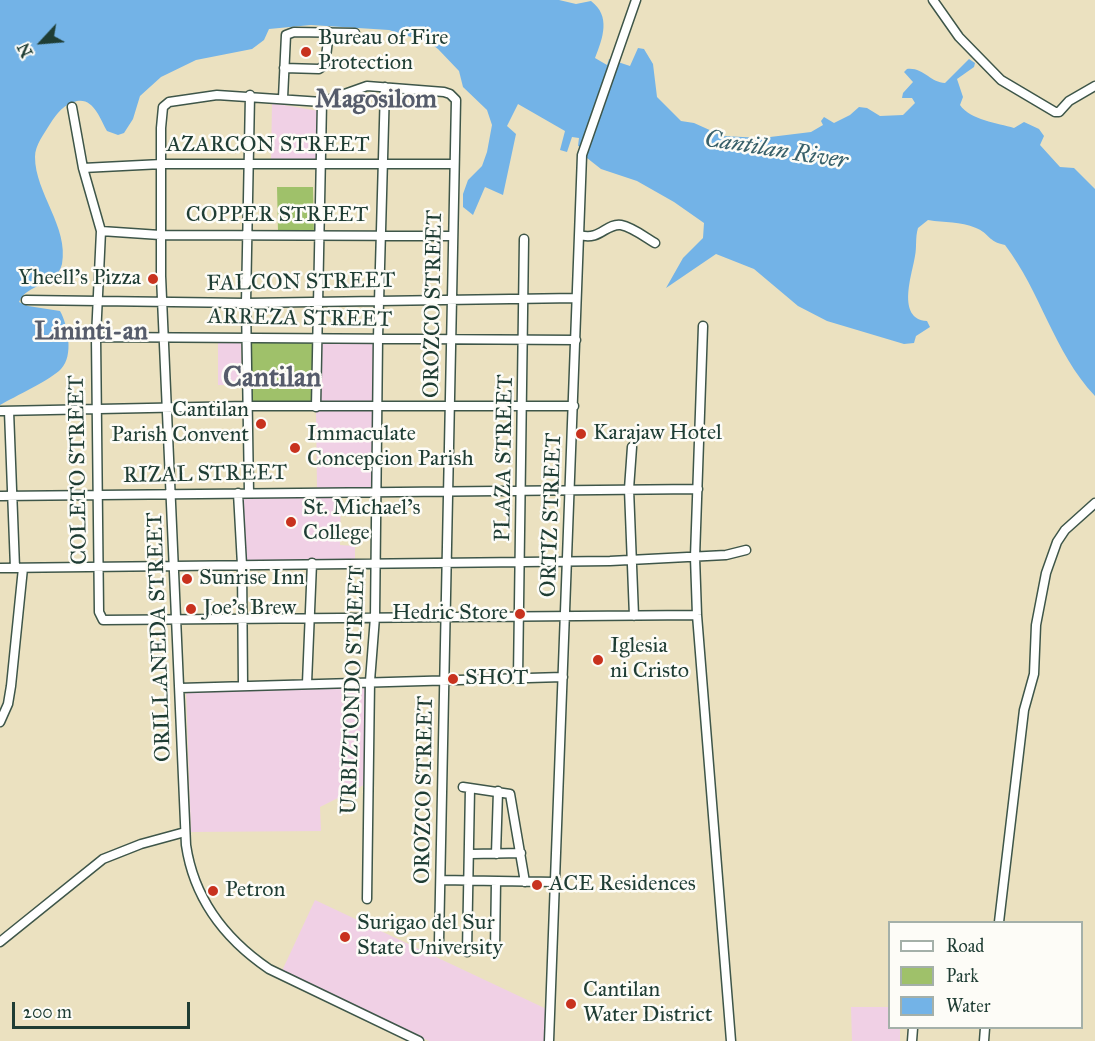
<!DOCTYPE html>
<html>
<head>
<meta charset="utf-8">
<style>
  body { margin:0 }
  #map { position:relative; width:1095px; height:1041px; overflow:hidden; background:#ebe1c0; font-family:"IM FELL Great Primer",serif }
  canvas { display:block }
  .legend { position:absolute; left:888px; top:921px; width:195px; height:108px; box-sizing:border-box; background:#fdfcf7; border:2px solid #a4b0a9; margin:0; padding:8px 10px; list-style:none; font-size:18px; color:#1f3d34 }
  .legend li { display:flex; align-items:center; gap:12px; height:30px }
  .legend b { width:30px; border:2px solid #a4b0a9 }
  .north { position:absolute; left:12px; top:12px; width:60px; height:60px; -webkit-text-stroke:4px #fdfcf7; paint-order:stroke; rotate:244deg; font-size:16px; font-weight:700; line-height:24px; text-align:center; color:#1f3d34 }
  .north::after { content:''; display:block; margin:auto; width:21px; height:27px; background:#1f3d34; clip-path:polygon(50% 0,100% 100%,50% 72%,0 100%) }
  .scale { position:absolute; left:12px; top:1002px; width:178px; height:27px; box-sizing:border-box; border:3px solid #1f3d34; border-top:0; padding-left:8px; font-size:18px; line-height:21px; white-space:nowrap; color:#1f3d34; -webkit-text-stroke:4px #fdfcf7; paint-order:stroke }
</style>
</head>
<body>
<div id="map">
<canvas width="1095" height="1041"></canvas>
<ul class="legend">
<li><b style="height:8px;background:#fff"></b>Road</li>
<li><b style="height:16px;background:#9fc16a"></b>Park</li>
<li><b style="height:16px;background:#73b3e7"></b>Water</li>
</ul>
<div class="north">N</div>
<div class="scale">200 m</div>
</div>
<script>
const ctx = document.querySelector('canvas').getContext('2d');
ctx.lineJoin = 'round';
function fillPath(path, color) { ctx.fillStyle = color; ctx.fill(path, 'evenodd'); }
function strokePath(path, color, width, dash) { ctx.strokeStyle = color; ctx.lineWidth = width; ctx.lineCap = dash ? 'butt' : 'round'; ctx.setLineDash(dash || []); ctx.stroke(path); }
function write(font, color, halo, rows, align = 'center') {
  ctx.font = font + ' "IM FELL Great Primer",serif'; ctx.lineWidth = 5; ctx.setLineDash([]); ctx.textBaseline = 'middle'; ctx.strokeStyle = halo; ctx.fillStyle = color; for (const [text, x, y, turn = 0] of rows) {
    ctx.save(); ctx.translate(x, y); ctx.rotate((+turn || 0) * Math.PI / 180); ctx.textAlign = isNaN(turn) ? turn : align; if (halo) ctx.strokeText(text, 0, 0); ctx.fillText(text, 0, 0); ctx.restore();
  }
}
const built = new Path2D(`
  M272 103 319 111 318 162 271 163Z
  M321 340 374 341 373 403 320 404Z
  M218 341H241L242 385H218Z
  M316 411H373L374 488H317Z
  M248 495 341 496 340 545 355 546V560L244 562 241 498Z
  M368 683 366 784 320 807 321 831 191 832 186 689Z
  M315 900 555 1013 554 1041H429L281 973Z
  M851 1007H889L890 1028H900V1041H852Z`);
const green = new Path2D(`
  M277 187H313L314 232H278Z
  M313 340V403H251V341Z`);
const water = new Path2D(`
  M0 0H559L576 4 591 1C611 16 603 38 595 58L607 65 609 59 630 66 638 48 644 49 653 64 657 97 681 121 694 123 723 136 762 138 811 132 823 125 821 121 824 117 834 123 850 115 859 107 867 108 880 116 903 115 915 103 912 98H902L903 93 913 82 904 72 907 69C923 67 931 83 945 83L969 59 975 63 974 67 957 79 963 97 960 105C970 120 998 123 1014 128L1024 122 1039 129 1044 136 1040 145 1060 167 1074 168 1095 189V396C1053 351 1041 292 1005 245 988 242 989 233 976 228 960 221 945 223 928 220L918 228C915 238 917 247 915 256 912 275 896 319 927 321L930 327 916 336 914 343 904 344 827 321 798 306 754 269 716 254 666 288 683 258 703 238 704 223 674 202 637 181 601 169 587 158V149L578 146 579 138 572 137 567 152 560 150 565 131 518 104 507 126 516 134 503 195 485 187 473 215 463 207V194L468 180 482 166 487 152 492 125 487 110 463 87 459 71 438 49 430 43 389 30 311 25 269 29 264 40 252 49 196 60 161 77 140 96 133 119 124 133 118 135 107 131C100 119 94 98 77 101 64 104 57 113 50 124 44 134 35 145 35 157 35 193 69 227 62 264 57 286 27 283 19 302L28 306 60 311C68 325 74 356 61 369 52 379 14 397 0 405Z`);
const minor = new Path2D(`
  M933 0 959 37 1001 80 1055 112H1059L1069 101 1095 86
  M284 68 319 69 325 65 329 32
  M283 98 286 35 294 32 355 33
  M72 107 83 168 101 231 96 337 99 612 103 620 697 615
  M83 168 162 164H453
  M101 231 160 235 453 236
  M580 235C600 241 606 223 621 225 632 227 645 237 655 243
  M26 300 246 303 576 298
  M703 326 695 557 697 615 731 1041
  M96 337 576 340
  M316 407 322 102
  M0 411 247 406H574
  M9 411 15 568
  M632 447 629 489 634 616
  M238 493 242 565 243 685
  M249 493 246 303 250 95
  M0 496 698 489
  M0 568 610 561 726 555 746 550
  M518 678 524 239
  M307 683 312 563
  M180 688 563 677
  M0 722 8 704 11 686 23 568
  M463 787 510 794 525 882
  M471 854 521 853
  M496 854 498 791
  M441 880 555 882
  M367 899 370 681 375 617 378 338 385 87
  M999 922 1024 710 1034 674 1036 625 1046 573 1057 542 1065 530 1095 503
  M0 942 103 859 141 844 185 832
  M495 951 496 881
  M467 952 470 788
  M419 1041 269 969C225 939 194 899 186 845L161 276V128L163 107 169 102 217 95 322 102 367 86 444 92 450 94 456 100 439 942
  M549 1041 582 155 636 0
  M912 1041 913 1028
  M984 1041 985 1028`);
const markers = [
  [306,52,6,"#c8321e"],
  [153,279,6,"#c8321e"],
  [261,424,6,"#c8321e"],
  [581,434,6,"#c8321e"],
  [295,448,6,"#c8321e"],
  [291,522,6,"#c8321e"],
  [187,579,6,"#c8321e"],
  [191,609,6,"#c8321e"],
  [520,614,6,"#c8321e"],
  [598,660,6,"#c8321e"],
  [453,679,6,"#c8321e"],
  [537,885,6,"#c8321e"],
  [213,891,6,"#c8321e"],
  [345,937,6,"#c8321e"],
  [571,1004,6,"#c8321e"]
];
const poiNames = [
  ["Bureau of Fire",318,39],
  ["Protection",318,64],
  ["Yheell's Pizza",141,279,"right"],
  ["Cantilan",249,411,"right"],
  ["Parish Convent",249,436,"right"],
  ["Karajaw Hotel",593,434],
  ["Immaculate",307,435],
  ["Concepcion Parish",307,460],
  ["St. Michael's",303,509],
  ["College",303,534],
  ["Sunrise Inn",199,579],
  ["Joe’s Brew",203,609],
  ["Hedric Store",508,614,"right"],
  ["Iglesia",610,647],
  ["ni Cristo",610,672],
  ["SHOT",465,679],
  ["ACE Residences",549,885],
  ["Petron",225,891],
  ["Surigao del Sur",357,924],
  ["State University",357,949],
  ["Cantilan",583,991],
  ["Water District",583,1016]
];
const streetNames = [
  ["AZARCON STREET",268,146],
  ["COPPER STREET",277,216],
  ["FALCON STREET",301,283,-1],
  ["OROZCO STREET",434,304,-89],
  ["ARREZA STREET",300,319,1],
  ["PLAZA STREET",505,458,-89],
  ["COLETO STREET",79,470,-91],
  ["RIZAL STREET",205,475,-1],
  ["ORTIZ STREET",552,515,-88],
  ["ORILLANEDA STREET",160,637,-92],
  ["URBIZTONDO STREET",354,690,-88],
  ["OROZCO STREET",425,790,-89]
];
const waterNames = [
  ["Cantilan River",776,151,9]
];
const quarterNames = [
  ["Magosilom",376,101],
  ["Lininti-an",91,333]
];
const districtNames = [
  ["Cantilan",272,379]
];
fillPath(built, '#f0d0e5');
fillPath(green, '#9fc16a');
fillPath(water, '#73b3e7');
strokePath(minor, '#3e5649', 11);
strokePath(minor, '#fff', 8);
for (const [x, y, r, color] of markers) { const dot = new Path2D(); dot.arc(x, y, r, 0, 2 * Math.PI); ctx.fillStyle = color; ctx.fill(dot); strokePath(dot, '#fdfcf7', 2); }
write('22px', '#1f3d34', '#fdfcf7', poiNames, 'left');
write('22px', '#1f3d34', '#fdfcf7', streetNames);
write('italic 24px', '#38606a', '#fdfcf7', waterNames);
write('bold 26px', '#565c6b', '#fdfcf7', quarterNames);
write('bold 28px', '#565c6b', '#fdfcf7', districtNames);
</script>
</body>
</html>
